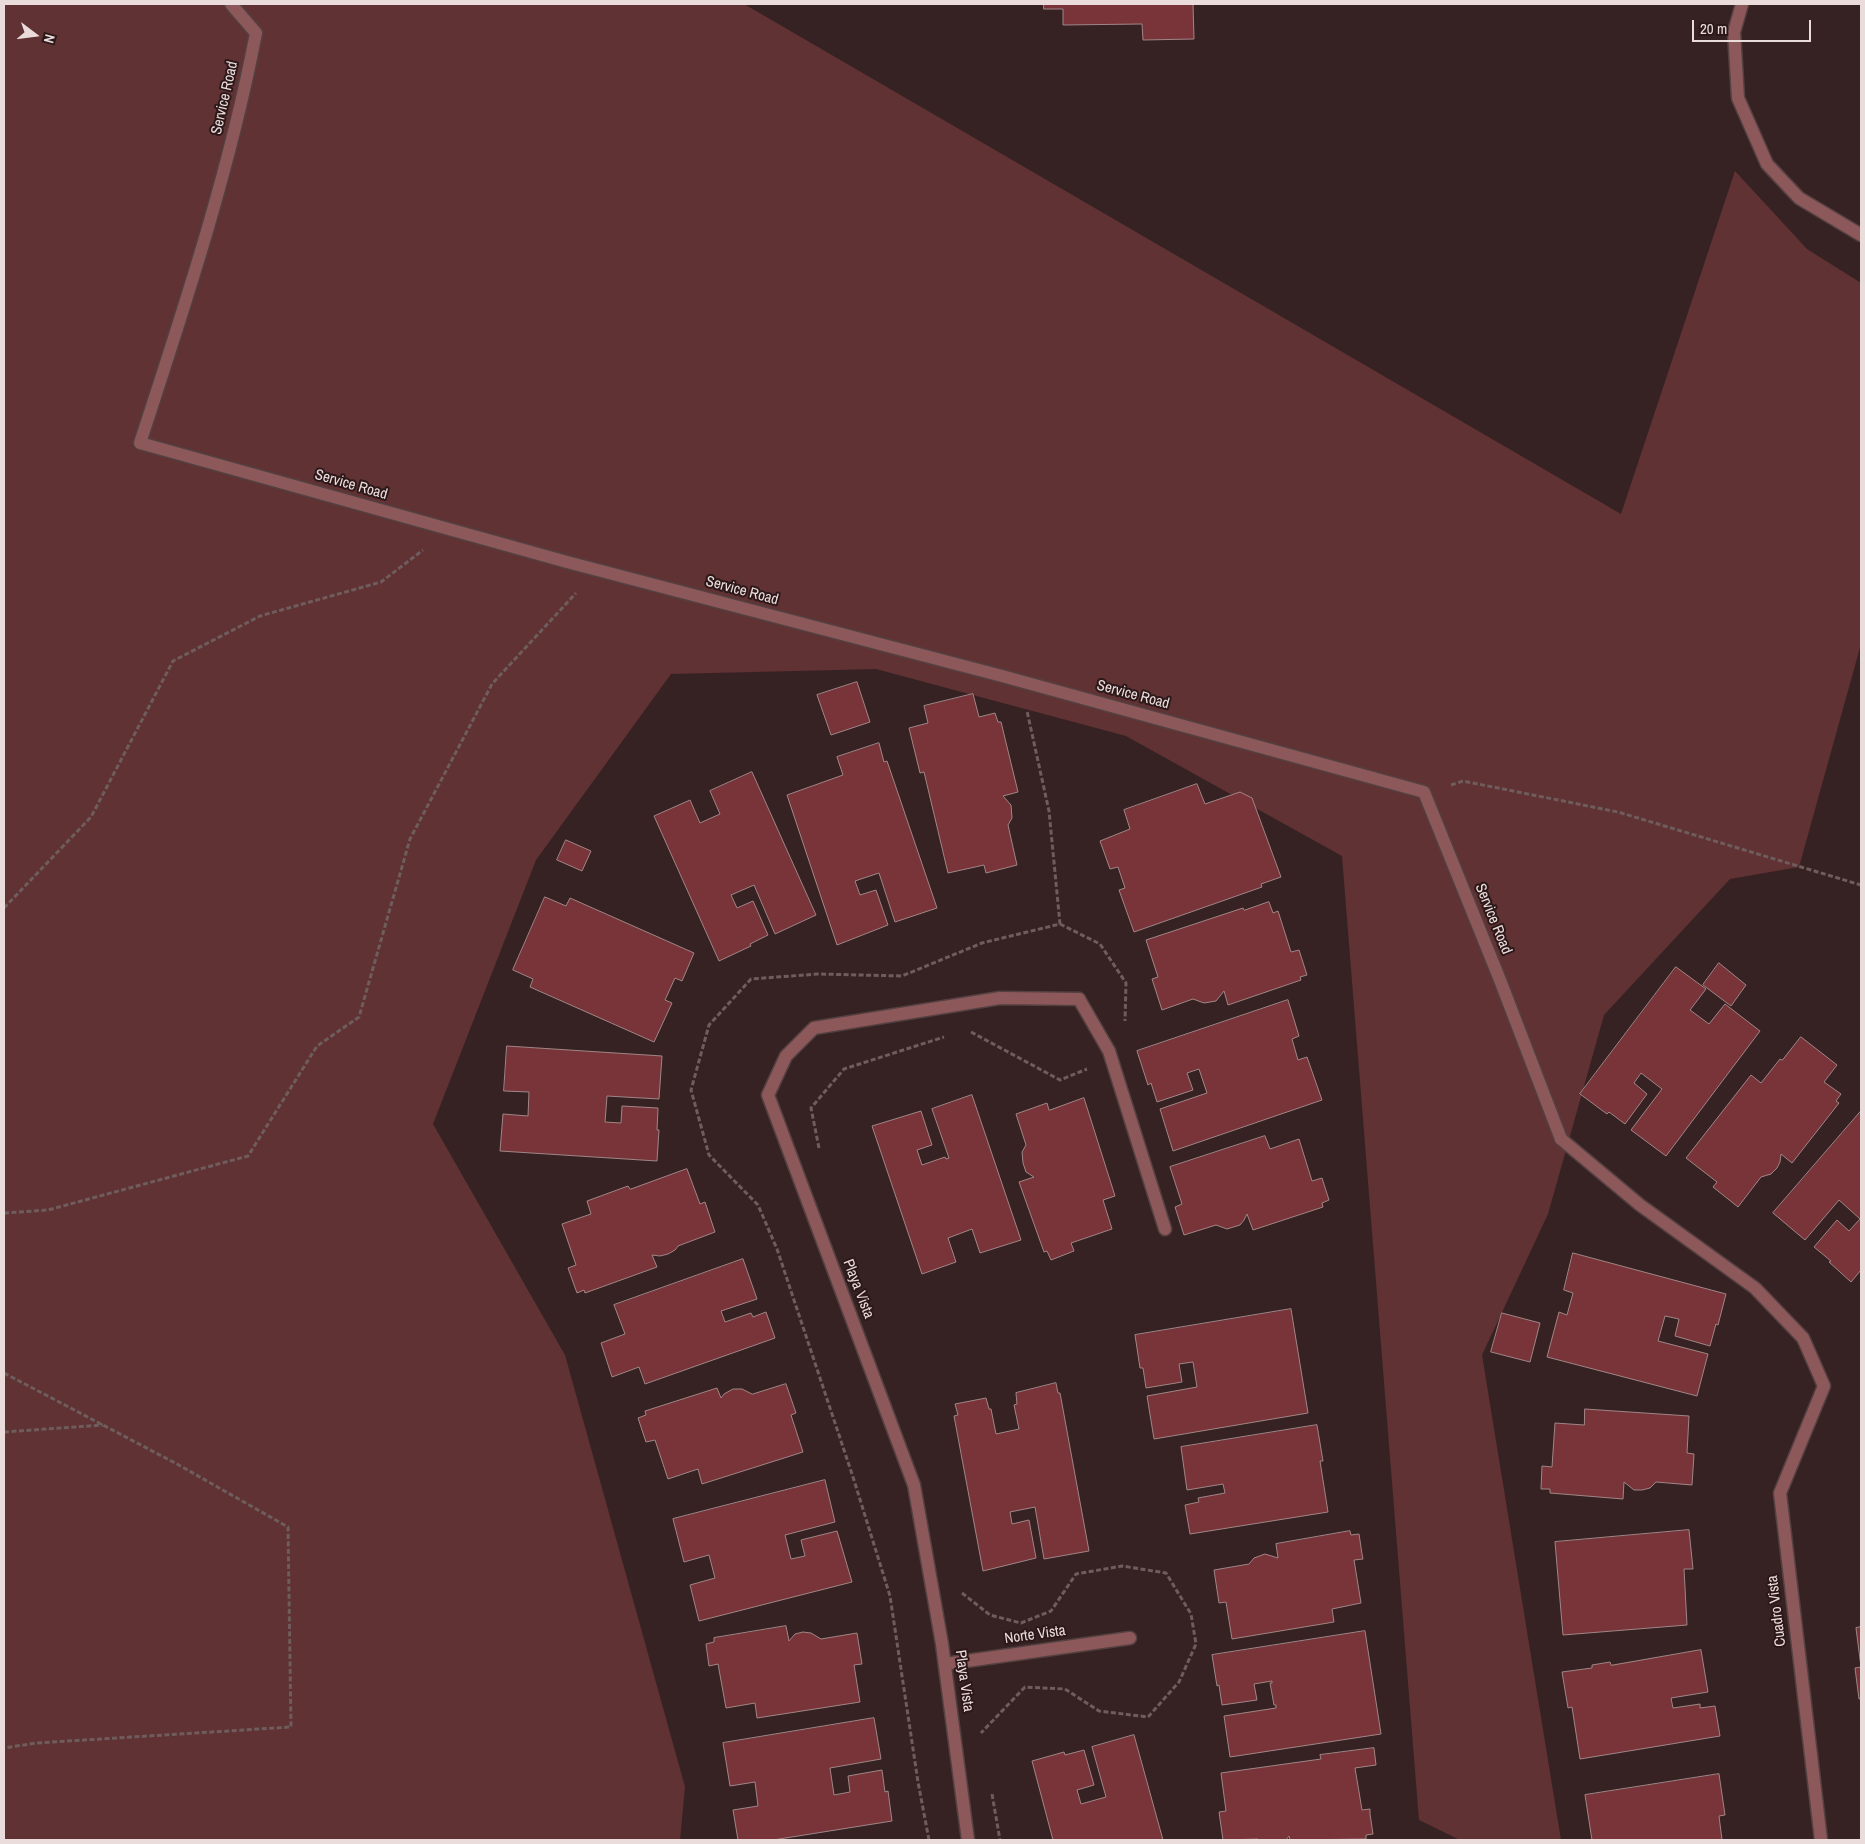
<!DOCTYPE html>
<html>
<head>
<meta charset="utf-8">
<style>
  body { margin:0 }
  #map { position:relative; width:1865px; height:1844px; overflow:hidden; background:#372223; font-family:"Archivo Narrow",sans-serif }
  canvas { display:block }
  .frame { position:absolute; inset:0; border:5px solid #ebdcdc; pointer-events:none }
  .north { position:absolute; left:10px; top:10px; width:50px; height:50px; -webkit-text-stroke:4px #2c1819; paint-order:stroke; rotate:105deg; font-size:14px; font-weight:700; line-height:20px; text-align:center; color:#ebdcdc }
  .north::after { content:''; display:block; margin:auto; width:18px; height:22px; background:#ebdcdc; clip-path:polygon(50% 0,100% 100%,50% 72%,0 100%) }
  .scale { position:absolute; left:1692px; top:20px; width:119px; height:22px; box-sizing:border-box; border:2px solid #ebdcdc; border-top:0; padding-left:6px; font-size:15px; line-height:18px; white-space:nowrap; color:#ebdcdc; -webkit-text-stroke:4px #2c1819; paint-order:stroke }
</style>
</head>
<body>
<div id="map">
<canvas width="1865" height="1844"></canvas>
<div class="frame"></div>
<div class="north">N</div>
<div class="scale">20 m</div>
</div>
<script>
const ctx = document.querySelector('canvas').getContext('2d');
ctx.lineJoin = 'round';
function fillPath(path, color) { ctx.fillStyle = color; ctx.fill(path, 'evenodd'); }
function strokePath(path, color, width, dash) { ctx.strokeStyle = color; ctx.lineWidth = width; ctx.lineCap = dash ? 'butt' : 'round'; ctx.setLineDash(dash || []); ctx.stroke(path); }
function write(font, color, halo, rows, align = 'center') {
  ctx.font = font + ' "Archivo Narrow",sans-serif'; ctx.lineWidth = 4; ctx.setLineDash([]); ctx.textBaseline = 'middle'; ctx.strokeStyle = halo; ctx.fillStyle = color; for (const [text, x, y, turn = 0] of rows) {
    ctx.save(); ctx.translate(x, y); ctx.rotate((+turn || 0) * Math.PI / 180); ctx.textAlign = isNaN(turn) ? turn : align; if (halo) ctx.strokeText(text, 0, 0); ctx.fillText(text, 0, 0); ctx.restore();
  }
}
const green = new Path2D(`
  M4 4H744L1621 514 1735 171 1807 249 1861 283V644L1799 867 1730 879 1604 1015 1548 1214 1482 1355 1561 1840H1460L1419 1820 1342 856 1126 736 876 669 671 674 536 860 433 1124 565 1355 685 1787 680 1840H4Z`);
const building = new Path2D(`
  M1044 4H1193L1194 39 1143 40 1142 24 1063 25V9H1044Z
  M857 682 870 722 831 735 817 695Z
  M973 694 979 717 995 713 998 722H1001L1018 792 1003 796 1011 805 1012 818 1008 825 1017 865 986 873 984 865 948 873 924 772 920 773 909 728 928 723 924 706Z
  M879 743 884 762 887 761 937 908 895 922 879 873 855 881 860 895 876 890 888 925 837 945 787 795 843 775 837 757Z
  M752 772 816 915 775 934 754 885 731 895 737 908 753 901 768 935 750 944 751 946 719 961 654 816 690 800 700 823 720 814 710 791Z
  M1197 784 1205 804 1240 792 1252 798 1281 877 1261 884 1262 887 1134 932 1119 890 1125 888 1118 867 1110 869 1100 841 1130 829 1124 810Z
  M566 840 591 851 582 871 557 860Z
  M545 897 566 906 570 898 694 953 682 981 675 978 665 1000 672 1003 654 1042 530 987 533 979 513 970Z
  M1269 902 1273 913 1278 911 1291 952 1299 950 1307 975 1300 977 1301 980 1228 1005 1224 991 1216 1001 1204 1003 1193 999 1162 1010 1152 979 1158 977 1146 940 1243 908 1244 910Z
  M1719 963 1746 985 1731 1006 1703 985Z
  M1676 967 1706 989 1690 1010 1709 1024 1725 1004 1760 1031 1666 1156 1631 1130 1662 1089 1641 1073 1634 1083 1647 1094 1625 1124 1609 1112 1607 1114 1580 1094Z
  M1288 1000 1299 1036 1292 1039 1298 1060 1307 1057 1322 1100 1173 1151 1160 1109 1207 1093 1199 1069 1187 1073 1193 1090 1157 1102 1151 1083 1148 1085 1137 1051Z
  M1801 1037 1837 1065 1824 1082 1841 1094 1836 1101 1839 1103 1792 1163 1781 1154 1780 1162 1777 1168 1771 1174 1761 1177 1738 1207 1713 1187 1717 1182 1686 1158 1751 1075 1761 1083 1780 1059 1782 1060Z
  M507 1046 662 1056 659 1099 607 1096 605 1122 621 1123 622 1106 658 1108 657 1130H659L657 1161 500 1151 503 1114 528 1116 529 1092 504 1091Z
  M972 1095 1021 1240 980 1253 972 1229 948 1238 956 1262 922 1274 872 1126 921 1111 932 1145 917 1150 922 1165 945 1157 946 1159 949 1158 932 1109Z
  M1084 1098 1115 1196 1103 1200 1112 1229 1071 1243 1074 1251 1051 1260 1047 1251 1044 1252 1019 1182 1034 1177 1026 1172 1023 1163 1022 1152 1026 1145 1016 1114 1047 1103 1049 1110Z
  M1861 1111V1270L1851 1282 1829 1262 1831 1261 1814 1247 1837 1220 1849 1231 1860 1219 1839 1200 1805 1240 1773 1213Z
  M1265 1136 1270 1149 1299 1139 1312 1181 1322 1178 1329 1200 1322 1203 1323 1207 1253 1230 1247 1214 1244 1220 1240 1225 1227 1229 1216 1225 1184 1235 1175 1207 1182 1204 1170 1167Z
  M687 1169 700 1204 705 1202 715 1232 678 1246 675 1250 668 1254 660 1256 652 1255 657 1267 585 1293 584 1290 577 1293 568 1268 576 1265 562 1224 591 1214 587 1201 628 1186 630 1189Z
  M1573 1253 1726 1294 1718 1325 1716 1324 1710 1346 1675 1336 1679 1319 1665 1316 1658 1341 1708 1354 1697 1396 1547 1357 1559 1312 1567 1315 1573 1293 1564 1290Z
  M743 1259 757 1299 721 1311 725 1322 751 1313 753 1317 766 1312 775 1338 645 1384 639 1367 612 1377 601 1343 625 1334 614 1305Z
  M1291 1309 1308 1413 1154 1439 1147 1396 1197 1387 1193 1362 1179 1364 1182 1382 1146 1388 1143 1368H1140L1135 1335Z
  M1502 1313 1540 1323 1530 1362 1491 1352Z
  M1056 1383 1058 1393H1060L1089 1551 1044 1559 1035 1507 1010 1512 1012 1524 1029 1520 1036 1558 983 1571 954 1416 958 1415 955 1404 986 1398 989 1409H991L996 1434 1019 1429 1014 1405 1017 1404 1016 1393Z
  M786 1384 796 1413 791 1415 803 1452 702 1484 698 1469 668 1479 655 1440 646 1442 638 1418 646 1415 645 1411 717 1388 721 1398 724 1394 733 1389H742L752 1394Z
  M1585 1409 1689 1416 1687 1453 1694 1454 1692 1485 1656 1482 1650 1488 1642 1490H1634L1624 1482 1623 1499 1550 1493V1489H1541L1542 1466 1552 1467 1555 1423 1584 1425Z
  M1317 1425 1323 1461H1320L1328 1512 1190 1534 1185 1505 1199 1502 1198 1498 1225 1493 1223 1484 1187 1490 1181 1447Z
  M825 1480 835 1522 785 1535 791 1559 805 1556 801 1540 837 1531 852 1582 699 1621 690 1585 715 1578 709 1555 684 1562 673 1519Z
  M1689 1530 1693 1569H1684L1687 1625 1563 1635 1555 1542Z
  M1350 1531 1351 1535 1359 1534 1362 1554 1363 1559 1354 1560 1361 1603 1332 1609 1334 1622 1232 1639 1226 1602 1219 1603 1214 1570 1249 1564 1254 1558 1265 1554 1278 1558 1276 1544Z
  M786 1626 789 1641 795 1634 803 1632 811 1633 821 1639 857 1633 862 1664 854 1665 860 1702 757 1718 755 1703 726 1708 718 1664 709 1666 706 1644 714 1642V1638Z
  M1861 1627V1699H1859L1855 1668 1861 1667 1856 1628Z
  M1365 1631 1381 1734 1230 1757 1224 1716 1276 1708V1705H1274L1270 1683H1272V1681L1254 1684 1257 1700 1222 1705 1219 1685 1217 1686 1212 1655Z
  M1701 1650 1708 1692 1671 1698 1673 1708 1700 1704V1708L1715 1706 1720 1736 1580 1759 1572 1707 1568 1708 1562 1672 1592 1668V1665L1610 1662 1611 1665Z
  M874 1718 881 1759 830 1768 834 1795 850 1792 848 1776 882 1770 885 1792 888 1791 892 1821 773 1840H738L733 1810 758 1806 755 1782 730 1786 723 1743Z
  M1134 1735 1163 1840H1053L1032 1761 1064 1752 1065 1755 1084 1750 1094 1785 1077 1790 1081 1804 1106 1797 1092 1747Z
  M1374 1748 1376 1765 1355 1768 1362 1810 1370 1809V1814L1373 1834 1366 1835V1839L1290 1840 1289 1836 1286 1840H1259L1258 1839 1223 1840 1219 1812 1226 1811 1221 1773 1321 1759 1320 1755Z
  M1719 1774 1725 1815 1719 1816 1722 1840H1592L1585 1795Z`);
const path = new Path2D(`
  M1451 785 1463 781 1618 812 1861 885
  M4 908 91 817 173 661 260 616 381 582 423 550
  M1060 924 1100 944 1126 983 1125 1021
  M971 1032 1060 1080 1087 1069
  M819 1148 811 1108 844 1069 944 1037
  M4 1213 48 1210 248 1156 317 1046 359 1017 410 839 492 684 576 593
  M4 1373 177 1464 288 1527 291 1727 37 1743 4 1748
  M4 1432 103 1425
  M962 1593 990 1615 1021 1623 1051 1611 1076 1574 1122 1566 1166 1573 1191 1614 1196 1644 1179 1682 1148 1717 1099 1711 1065 1689 1025 1687 981 1733
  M992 1794 1000 1840
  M929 1840 918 1782 890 1596 853 1477 777 1249 758 1205 709 1155 691 1090 709 1025 751 979 818 974 902 976 982 943 1060 924 1049 811 1027 711`);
const service = new Path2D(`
  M231 4 256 33C229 173 184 308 140 443L567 562 1002 676 1424 792 1500 980 1561 1139
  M1079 999 1109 1051 1165 1229`);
const minor = new Path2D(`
  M1742 4 1734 32 1738 98 1767 164 1799 198 1861 235
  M1561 1139 1640 1205 1755 1288 1803 1338 1824 1386 1780 1493 1821 1840
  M945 1664 1130 1638
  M968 1840 942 1644 914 1485 768 1095 786 1056 814 1028 1000 998 1079 999`);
const streetNames = [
  ["Service Road",225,98,-77],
  ["Service Road",351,485,16],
  ["Service Road",742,591,15],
  ["Service Road",1133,695,15],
  ["Service Road",1493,919,68],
  ["Playa Vista",858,1289,69],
  ["Cuadro Vista",1777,1611,-97],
  ["Norte Vista",1035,1635,-8],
  ["Playa Vista",964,1681,82]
];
fillPath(green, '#603234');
fillPath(building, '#79343a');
strokePath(building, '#a08686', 1);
strokePath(service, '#544041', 15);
strokePath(minor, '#544041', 15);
strokePath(path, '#6f5c5c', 3, [5, 2.5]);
strokePath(service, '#8d585a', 12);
strokePath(minor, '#8d585a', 12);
write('15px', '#ebdcdc', '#2c1819', streetNames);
</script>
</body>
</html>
